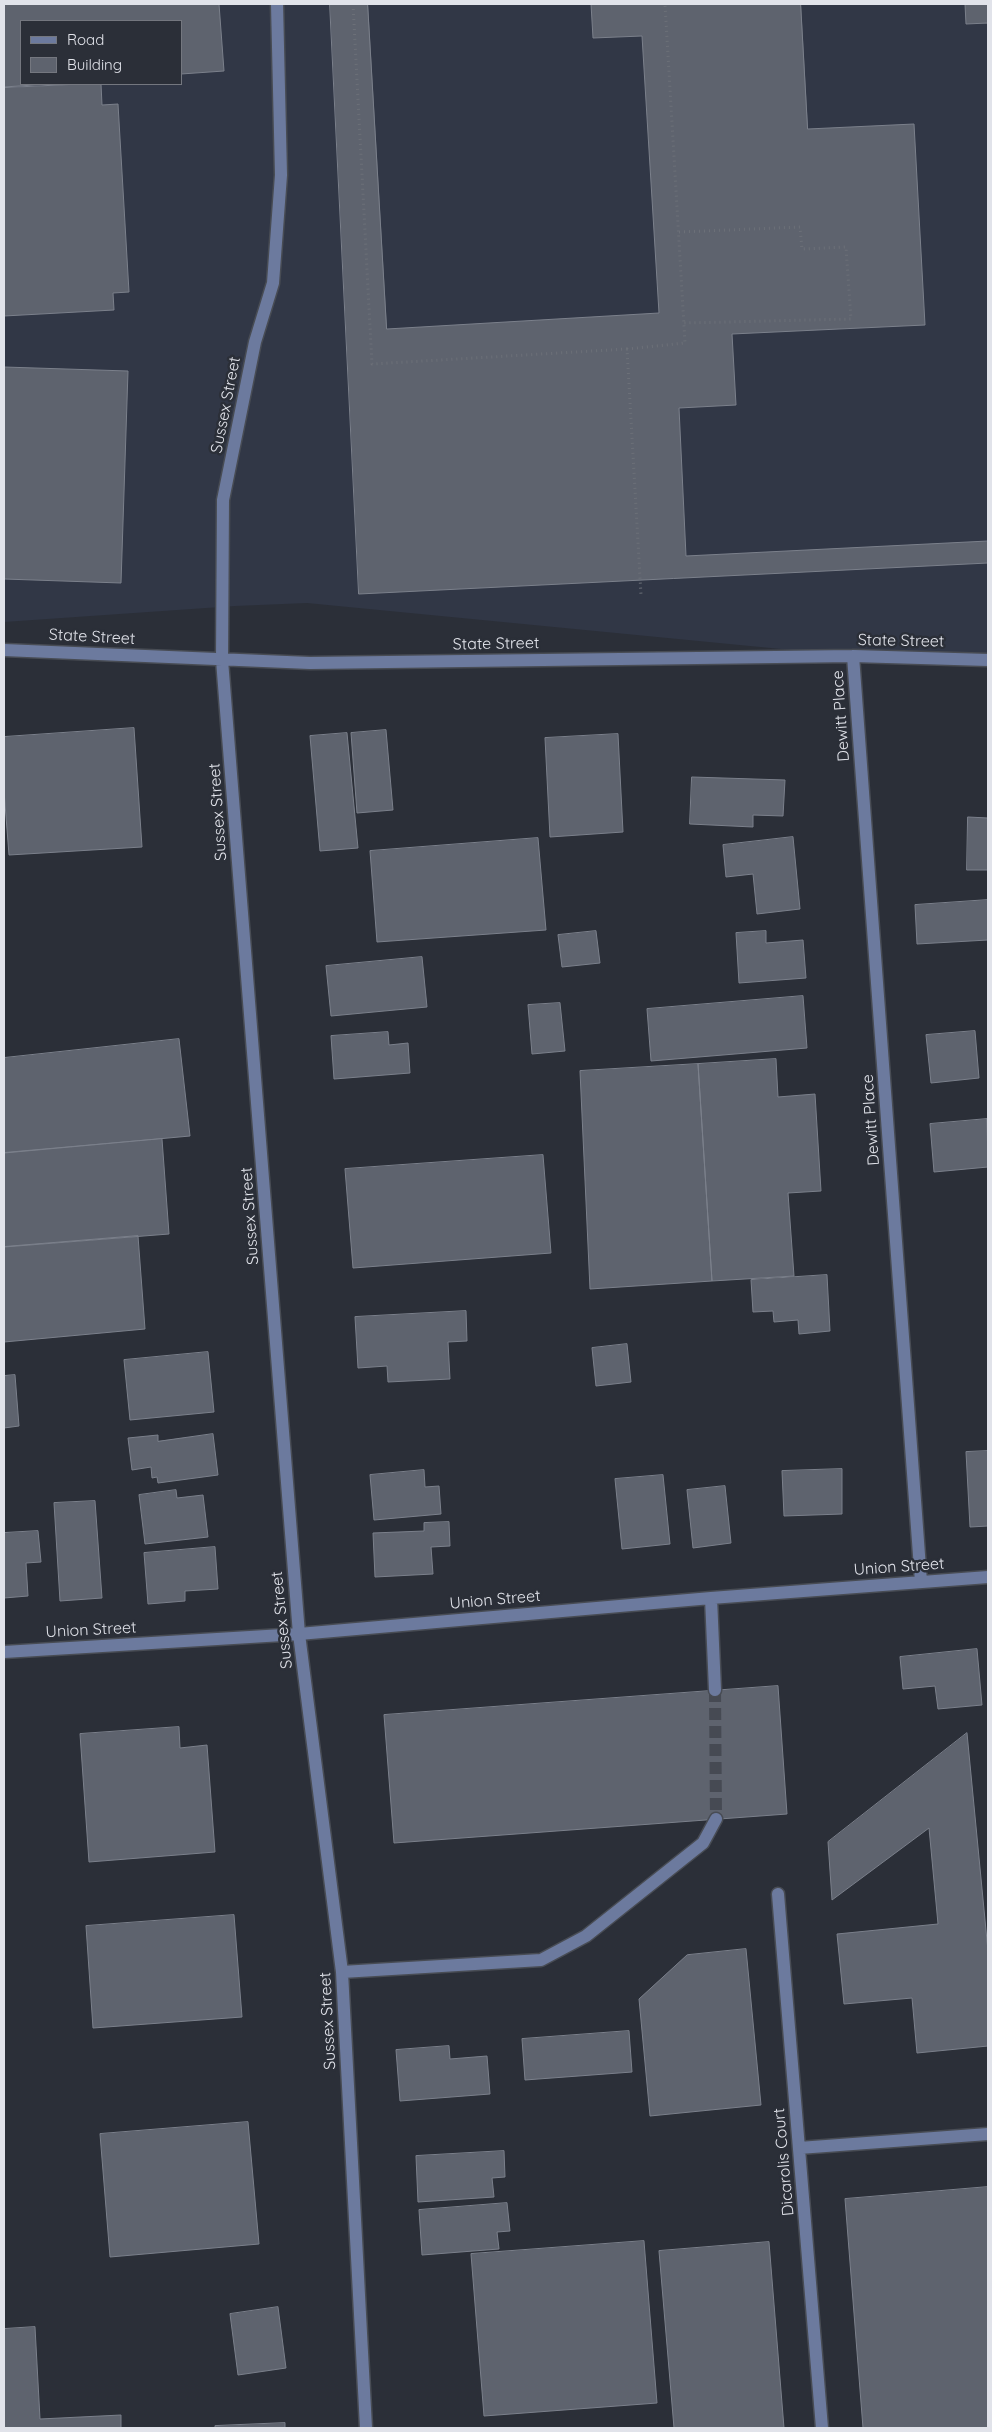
<!DOCTYPE html>
<html>
<head>
<meta charset="utf-8">
<style>
  body { margin:0 }
  #map { position:relative; width:992px; height:2432px; overflow:hidden; background:#2b2f38; font-family:Quicksand,sans-serif }
  canvas { display:block }
  .frame { position:absolute; inset:0; border:5px solid #e1e3ea; pointer-events:none }
  .legend { position:absolute; left:20px; top:20px; width:162px; height:65px; box-sizing:border-box; background:#2b2f38; border:1px solid #74777f; margin:0; padding:6px 9px; list-style:none; font-size:15px; color:#e1e3ea }
  .legend li { display:flex; align-items:center; gap:10px; height:25px }
  .legend b { width:25px; border:1px solid #74777f }
</style>
</head>
<body>
<div id="map">
<canvas width="992" height="2432"></canvas>
<div class="frame"></div>
<ul class="legend">
<li><b style="height:6px;background:#6c7a9e"></b>Road</li>
<li><b style="height:14px;background:#5e636e"></b>Building</li>
</ul>
</div>
<script>
const ctx = document.querySelector('canvas').getContext('2d');
ctx.lineJoin = 'round';
function fillPath(path, color) { ctx.fillStyle = color; ctx.fill(path, 'evenodd'); }
function strokePath(path, color, width, dash) { ctx.strokeStyle = color; ctx.lineWidth = width; ctx.lineCap = dash ? 'butt' : 'round'; ctx.setLineDash(dash || []); ctx.stroke(path); }
function write(font, color, halo, rows, align = 'center') {
  ctx.font = font + ' Quicksand,sans-serif'; ctx.lineWidth = 5; ctx.setLineDash([]); ctx.textBaseline = 'middle'; ctx.strokeStyle = halo; ctx.fillStyle = color; for (const [text, x, y, turn = 0] of rows) {
    ctx.save(); ctx.translate(x, y); ctx.rotate((+turn || 0) * Math.PI / 180); ctx.textAlign = isNaN(turn) ? turn : align; if (halo) ctx.strokeText(text, 0, 0); ctx.fillText(text, 0, 0); ctx.restore();
  }
}
const built = new Path2D(`
  M4 4H988V660L853 656 307 603 235 606 4 622ZM21 21H181V84H21Z`);
const building = new Path2D(`
  M4 4H219L224 71 181 74V21H21V84H49L4 87Z
  M330 4H988V563L359 594Z
  M368 4H591L593 38 642 36 659 313 387 329Z
  M801 4H965L966 24 988 23V541L686 556 679 408 736 405 732 334 925 325 914 124 808 129Z
  M80 84H101L102 105 118 104 129 292 113 293 114 310 4 316V88Z
  M4 367 128 371 121 583 4 579Z
  M134 728 142 847 9 855 4 791V737Z
  M386 730 393 810 357 813 351 733Z
  M347 733 358 848 320 851 310 736Z
  M618 734 623 832 550 837 545 738Z
  M692 777 785 780 783 816 753 815V827L690 824Z
  M968 817 988 818V870H967Z
  M793 837 800 909 757 914 753 874 726 877 723 845Z
  M538 838 546 930 377 942 370 851Z
  M988 900V940L917 944 915 905Z
  M596 931 600 963 562 967 558 935Z
  M766 931V943L803 940 806 978 739 983 736 933Z
  M422 957 427 1007 331 1016 326 966Z
  M803 996 807 1048 651 1061 647 1009Z
  M560 1003 565 1051 532 1054 528 1005Z
  M975 1031 979 1078 931 1083 926 1035Z
  M388 1032 389 1045 408 1043 410 1073 334 1079 331 1036Z
  M179 1039 190 1136 4 1153V1058Z
  M776 1059 778 1097 815 1094 821 1191 788 1193 794 1276 712 1281 698 1064Z
  M698 1064 712 1281 590 1289 580 1071Z
  M987 1119 988 1167 934 1172 930 1124Z
  M162 1139 169 1234 4 1247V1153Z
  M543 1155 551 1253 353 1268 345 1169Z
  M138 1236 145 1329 4 1342V1247Z
  M827 1275 830 1331 799 1334 798 1320 774 1322 773 1311 753 1312 751 1280Z
  M466 1311 467 1341 448 1342 450 1379 388 1382 387 1366 358 1368 355 1317Z
  M627 1344 631 1382 596 1386 592 1348Z
  M208 1352 214 1412 130 1420 124 1360Z
  M15 1375 19 1426 4 1428V1376Z
  M213 1434 218 1475 158 1483 157 1477 152 1478 151 1467 132 1470 128 1438 158 1435V1441Z
  M988 1451V1526L970 1527 966 1452Z
  M842 1469V1514L784 1516 782 1471Z
  M424 1470 425 1487 439 1486 441 1514 374 1520 370 1475Z
  M663 1475 670 1544 622 1549 615 1479Z
  M725 1486 731 1543 693 1548 687 1490Z
  M176 1490 177 1498 203 1495 208 1537 145 1544 139 1495Z
  M95 1501 102 1598 60 1601 54 1503Z
  M449 1522 450 1546 431 1547 433 1574 375 1577 373 1533 424 1531V1523Z
  M38 1531 41 1562 26 1563 28 1596 4 1598V1533Z
  M215 1547 218 1589 185 1591V1601L148 1604 144 1553Z
  M977 1649 982 1705 938 1709 935 1686 903 1689 900 1657Z
  M778 1686 787 1814 394 1843 384 1715Z
  M179 1727 180 1748 207 1745 215 1852 89 1862 80 1734Z
  M967 1733 988 1951V2046L917 2053 912 1998 844 2004 837 1934 938 1924 929 1828 832 1900 828 1842Z
  M234 1915 242 2017 93 2028 86 1926Z
  M746 1949 761 2105 650 2116 639 1999 687 1955Z
  M629 2031 632 2072 525 2080 522 2039Z
  M449 2046 450 2059 487 2056 490 2094 400 2101 396 2050Z
  M248 2122 259 2244 110 2257 100 2134Z
  M504 2151 505 2177 492 2178 494 2197 418 2202 416 2156Z
  M988 2187V2428H863L845 2199Z
  M507 2203 510 2231 497 2232 499 2249 422 2255 419 2210Z
  M644 2241 657 2403 484 2416 471 2254Z
  M769 2242 784 2428H674L659 2251Z
  M278 2307 286 2368 238 2375 230 2314Z
  M35 2327 40 2419 121 2415V2428H4V2329Z
  M285 2423V2428H215V2426Z`);
const minorTunnel = new Path2D(`
  M715 1690 716 1819`);
const path = new Path2D(`
  M353 4 372 364 627 349 641 595
  M679 232 800 227 802 249 846 247 851 319 684 323
  M627 349 685 343 665 4`);
const minor = new Path2D(`
  M277 4 281 175 273 283 255 342 223 500 222 660 299 1634 342 1972 366 2428
  M4 650 310 663 853 656 988 660
  M853 656 921 1582
  M711 1598 715 1690
  M4 1652 299 1634 711 1598 988 1577
  M778 1894 822 2428
  M342 1972 541 1960 586 1936 703 1843 716 1819
  M799 2148 988 2134`);
const streetNames = [
  ["Sussex Street",226,405,-79],
  ["State Street",92,637,3],
  ["State Street",901,641,1],
  ["State Street",496,644,-1],
  ["Dewitt Place",841,716,-94],
  ["Sussex Street",218,812,-94],
  ["Dewitt Place",871,1120,-94],
  ["Sussex Street",250,1216,-94],
  ["Union Street",899,1567,-4],
  ["Union Street",495,1600,-5],
  ["Sussex Street",282,1620,-96],
  ["Union Street",91,1630,-3],
  ["Sussex Street",328,2021,-93],
  ["Dicarolis Court",784,2162,-95]
];
fillPath(built, '#313746');
fillPath(building, '#5e636e');
strokePath(building, '#7b808b', 1);
strokePath(minorTunnel, '#464a53', 12, [12, 6]);
strokePath(minor, '#484c54', 15);
strokePath(path, '#6c7078', 3, [1, 4]);
strokePath(minor, '#6c7a9e', 12);
write('16px', '#e1e3ea', '#2b2f38', streetNames);
</script>
</body>
</html>
